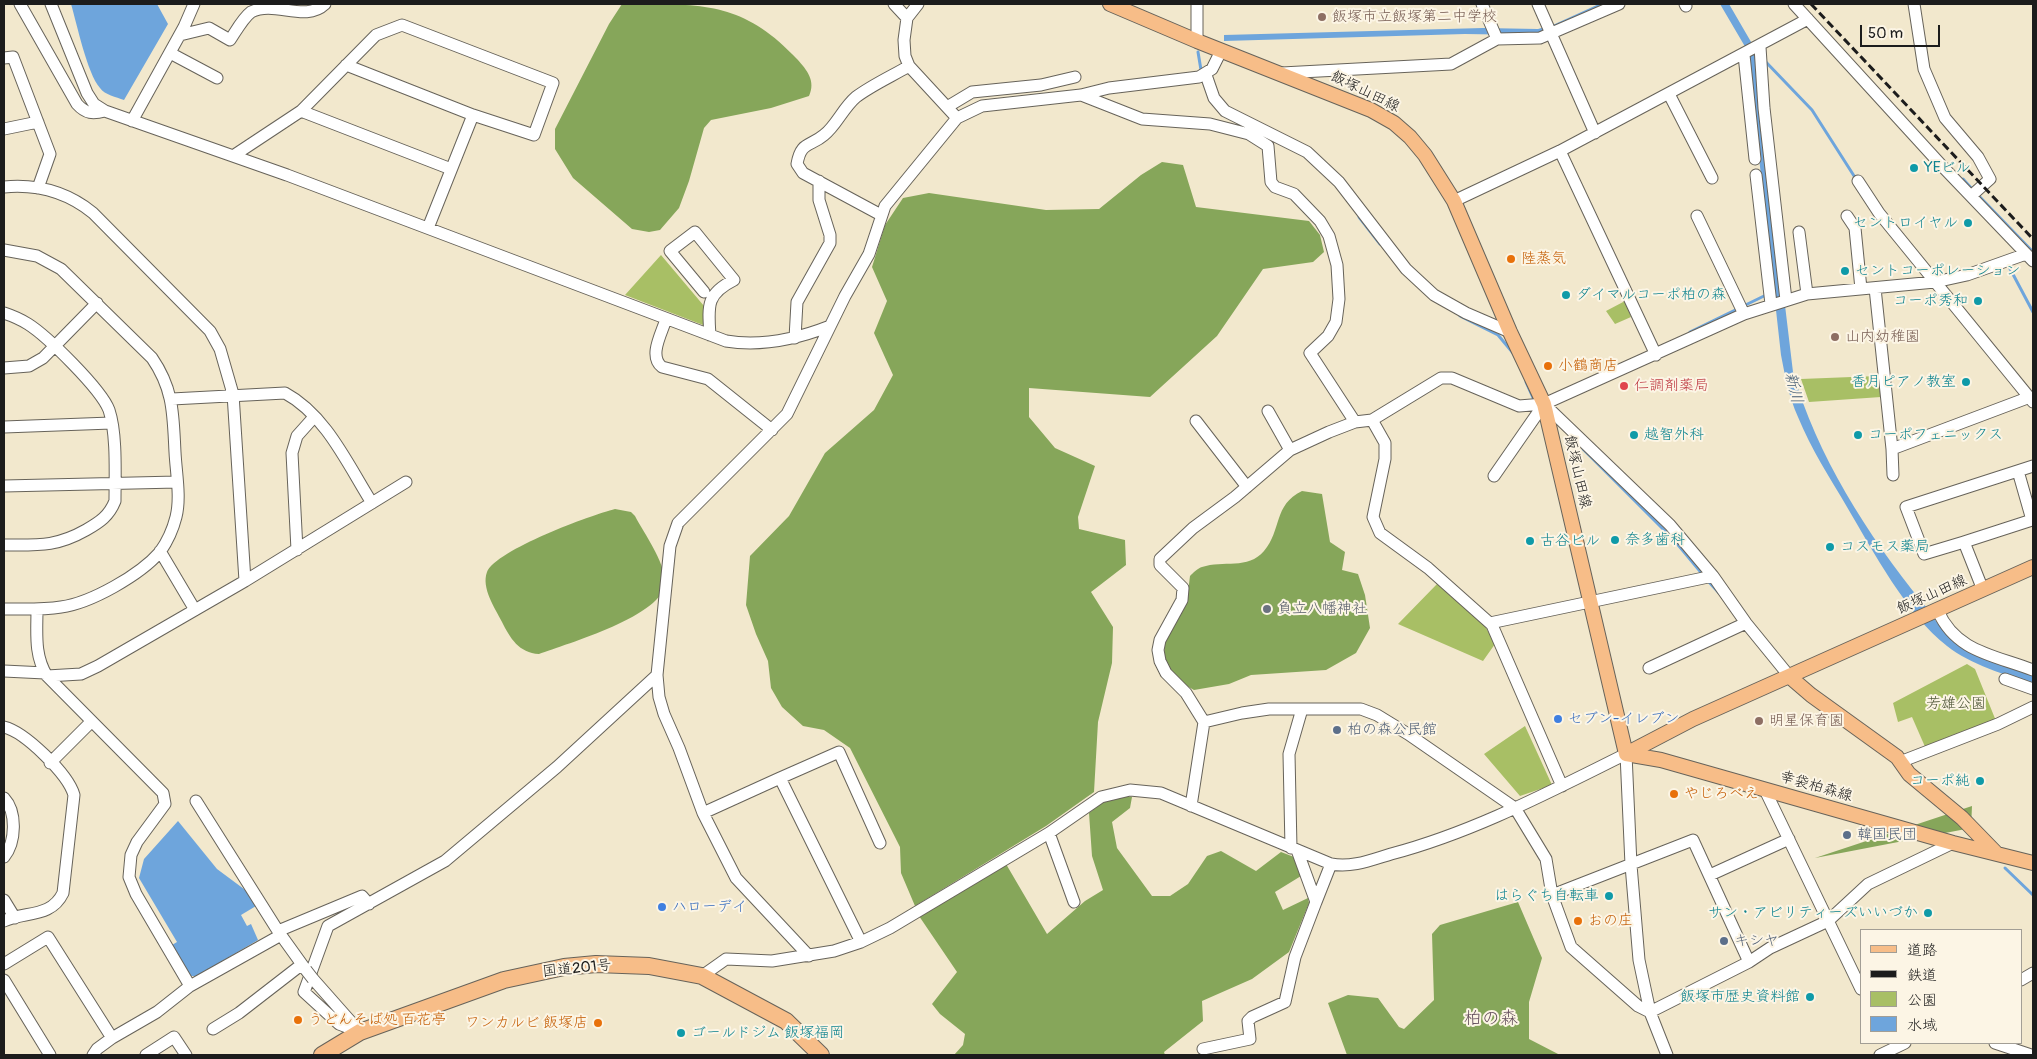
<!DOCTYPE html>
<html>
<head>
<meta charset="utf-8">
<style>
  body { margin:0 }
  #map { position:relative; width:2037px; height:1059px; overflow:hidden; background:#f2e8cd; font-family:Pangolin,"Klee One",sans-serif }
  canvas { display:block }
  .frame { position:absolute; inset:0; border:5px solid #1c1c1c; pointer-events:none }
  .legend { position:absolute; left:1860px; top:929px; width:162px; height:115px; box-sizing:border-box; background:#fcf5e5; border:1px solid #a29e95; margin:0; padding:6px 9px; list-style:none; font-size:15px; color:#1c1c1c }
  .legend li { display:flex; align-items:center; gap:10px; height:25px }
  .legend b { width:25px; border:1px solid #a29e95 }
  .scale { position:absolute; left:1860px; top:25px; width:80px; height:22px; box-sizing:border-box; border:2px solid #1c1c1c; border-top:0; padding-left:6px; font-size:15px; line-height:18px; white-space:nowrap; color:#1c1c1c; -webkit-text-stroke:4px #fcf5e5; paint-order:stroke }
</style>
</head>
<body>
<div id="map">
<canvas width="2037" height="1059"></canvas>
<div class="frame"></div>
<ul class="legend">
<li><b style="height:6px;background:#f7bd88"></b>道路</li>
<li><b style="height:6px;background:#1c1c1c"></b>鉄道</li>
<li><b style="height:14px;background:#a8bf65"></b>公園</li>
<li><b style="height:14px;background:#6ea5dc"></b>水域</li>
</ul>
<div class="scale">50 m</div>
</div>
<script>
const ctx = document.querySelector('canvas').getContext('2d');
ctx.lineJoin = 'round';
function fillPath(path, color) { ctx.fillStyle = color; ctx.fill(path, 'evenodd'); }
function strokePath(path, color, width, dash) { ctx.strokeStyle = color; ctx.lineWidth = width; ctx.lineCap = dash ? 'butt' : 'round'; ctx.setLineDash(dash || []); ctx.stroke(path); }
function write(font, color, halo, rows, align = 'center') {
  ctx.font = font + ' Pangolin,"Klee One",sans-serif'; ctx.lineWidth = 4; ctx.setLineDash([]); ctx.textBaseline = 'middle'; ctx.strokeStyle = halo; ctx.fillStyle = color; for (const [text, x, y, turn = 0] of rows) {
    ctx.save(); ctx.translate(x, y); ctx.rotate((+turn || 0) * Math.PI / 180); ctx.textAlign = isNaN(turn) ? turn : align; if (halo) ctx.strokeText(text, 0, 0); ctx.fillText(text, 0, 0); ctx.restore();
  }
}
const green = new Path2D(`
  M661 255 704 306 703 325 625 295Z
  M1625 301 1631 317 1615 324 1606 311Z
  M1877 376 1881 397 1809 402 1801 379Z
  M1437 584 1485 626 1495 644 1483 661 1398 624Z
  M1967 664 1975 669 1996 721 1926 749 1912 717 1898 722 1893 703Z
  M1525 726 1552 785 1520 796 1484 754Z`);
const forest = new Path2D(`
  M622 4C699 4 742 0 797 59 807 70 816 81 809 96L771 108 711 120 704 128 689 181 679 208 660 230 649 232 632 229 573 178 555 149V129L609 24Z
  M1162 162 1183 165 1196 207 1309 221 1320 235 1324 252 1313 262 1263 269 1217 336 1150 397 1029 388V417L1055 448 1095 466 1078 517 1079 529 1125 540 1126 565 1091 592 1113 627 1112 663 1098 722 1094 792 1046 826 915 906 901 873 900 847 850 748 824 730 803 726 782 707 771 688 768 661 756 634 746 605 750 556 789 516 825 453 874 410 893 375 874 333 887 301 872 267 885 225 903 198 929 193 1046 210 1099 209 1141 175Z
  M1302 491 1322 494 1330 542 1345 552 1342 570 1358 574 1365 595 1370 628 1356 653 1326 670 1251 675 1229 684 1194 690 1185 685 1170 671 1164 654 1165 642 1187 600 1190 576C1193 573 1198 568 1202 567 1223 560 1248 570 1264 551 1282 530 1273 505 1302 491Z
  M615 509 631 512 635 516C645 535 664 560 665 582 666 615 566 644 539 654 519 653 510 638 502 622 495 608 481 588 487 572 496 550 591 515 615 509Z
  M1122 796 1132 797 1130 808 1112 822 1117 848 1152 896H1170L1188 884 1207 856 1221 851 1256 871 1281 852 1294 857 1301 876 1275 892 1283 910 1308 898 1309 903 1289 952 1252 979 1202 1001 1203 1021 1164 1052 1165 1055H954L963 1045 965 1034 940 1014 932 1004 957 972 919 916 1006 864 1047 934 1085 901 1103 890 1092 856 1089 813 1102 803Z
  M1972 806 1971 828 1815 858Z
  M1518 902 1542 958 1529 1002V1039L1560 1055H1347L1328 1003 1348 995 1378 998 1399 1027 1404 1029 1434 1000 1432 934 1440 925Z`);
const water = new Path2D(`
  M71 4H157L168 24 124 100C116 97 105 95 100 88 87 73 77 24 71 4Z
  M1599 4H1611L1555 29 1528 35 1465 34 1224 41V35L1483 28 1538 29 1555 24Z
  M1720 4H1729L1754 47 1793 372C1816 454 1868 536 1922 602 1932 614 1939 628 1951 638 1975 656 2006 664 2033 676V685C2005 674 1971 665 1947 646 1907 615 1873 551 1847 507 1830 478 1811 449 1798 417 1789 397 1785 376 1781 355L1747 50Z
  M178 821 217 869 248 892 256 906 241 915 247 926 251 924 258 940 197 976H191L172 945 177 942 139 878 144 859Z`);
const stream = new Path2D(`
  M1198 52 1201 70
  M1764 60 1812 110 1856 179
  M1963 179 1973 190
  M1978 195 2033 252
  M1359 217 1380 244
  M2007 263 2033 312
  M1460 316 1498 335 1513 353
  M1690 332 1764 296
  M1526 382 1534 400
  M1583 449 1674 540 1704 576
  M1708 581 1719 593
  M2005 868 2033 895`);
const minor = new Path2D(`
  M20 4 77 104C86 114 93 114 105 111
  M51 4 87 93 94 104 105 111 287 175 726 341C762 347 797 339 830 326
  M894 4 907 18
  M918 4 907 18 904 40 905 56 909 66 957 118
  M1482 4 1497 39
  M1538 4 1595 133
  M1685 4 1686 6
  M1794 4 1942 166 2033 261
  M1914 4 1924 69 1945 118 1978 157 1990 179 1971 196
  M180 35 209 28 230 40C236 31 243 18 251 12 275 0 305 23 325 4
  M1197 41V4
  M1760 47 1764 108 1786 300
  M170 53 217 78
  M1744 55 1755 159
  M4 58 13 57 50 154 38 188
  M1282 73 1451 64 1497 39 1540 38 1619 4
  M1206 75 1214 98 1225 111 1307 152 1339 182 1406 269 1434 295 1466 313 1510 332
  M1669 94 1712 178
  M1081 95 1142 119 1210 124 1249 134 1268 146 1271 182 1275 187 1294 194 1320 221 1329 236 1337 265 1339 299 1336 322 1328 336 1310 353 1355 422
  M947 107 972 92 1041 85 1075 77
  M301 111 451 169
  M132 121 184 27 194 4
  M4 129 38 122
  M1560 151 1656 355
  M233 156 301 111 376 35 402 25 553 83 534 135 473 115 346 65
  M1756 175 1771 304
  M1858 181 1879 213 2033 402
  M4 187C36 184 67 192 93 213L210 331 220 349 233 394 245 581
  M1454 201 1560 151 1808 19
  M881 215 803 173 797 164C801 141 810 147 824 135 836 126 843 108 856 97 872 85 892 76 909 66
  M1697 216 1744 314
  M1847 216 1855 228 1861 289
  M428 228 473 115
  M1799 232 1807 294
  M4 250 37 256 61 269 152 358C174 390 173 415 175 452 176 473 181 497 176 517 173 529 167 542 160 552 140 575 91 603 61 607 42 610 23 609 4 609
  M1875 288 1892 449
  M704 292 670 251 695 232 734 280C706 294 708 306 710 335
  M4 313C13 316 20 319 28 324 47 336 101 389 109 410 117 434 115 474 115 501 109 516 100 522 86 530 56 547 38 545 4 545
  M666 319C662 333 648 356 662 367L708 379 772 430
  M795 338 797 302 830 243V235L819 200V181
  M4 368 29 366 43 358 97 303
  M172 399 285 393C326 415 348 465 372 503
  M1544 404 1670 525 1713 576 1746 623 1790 677
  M1268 411 1290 450
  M1372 420 1385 443V459L1373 517 1380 533 1428 568 1492 625 1562 786
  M1196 421 1247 487
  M4 427 111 423
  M1893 475 1892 449 2030 397
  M1494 476 1544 404
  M4 486 177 482
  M1964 542 2032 520 2018 471
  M297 550 292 453 297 436 314 417
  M160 551 195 610
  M1983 590 1964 542 1924 554 1906 507 2033 466
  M37 609C37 633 34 655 47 676L163 793 165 804 137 842 131 855 129 877 136 894 190 986
  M1938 611C1956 652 1994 655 2033 670
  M1490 623 1713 576
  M1649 668 1746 623
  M4 671 45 673
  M47 676 81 674 98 666 245 581 406 482
  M2005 679 2033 689
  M1204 722 1242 713 1269 709H1361L1377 715 1408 734 1515 808 1546 859 1552 895 1571 947 1638 1006 1650 1012
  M4 727C25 732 68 774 74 795L63 893C51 918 25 911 4 921
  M1900 762 1998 724 2033 707
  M50 763 91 722
  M780 778 839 752 880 843
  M1765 790 1861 989
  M4 798C17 812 16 842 4 857
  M196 801 278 931 306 970
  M1191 806 1204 722 1186 693 1166 673 1160 661 1158 650 1160 640 1182 600 1183 588 1160 565V559L1193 528 1235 497 1290 450 1329 432 1355 422 1372 420 1441 378H1452L1519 406 1544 404 1744 314 1807 294 1935 282 1967 275 2026 254
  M703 813 780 778 861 942
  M1049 833 1074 902
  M1291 848 1289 754 1302 709
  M1710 875 1789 839
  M1552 895 1693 840 1749 962
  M4 900 15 918
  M1316 902 1331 864
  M278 931 362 896 369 904
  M809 956 736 878 703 813 679 748 664 714 659 697 657 675 670 546 678 523 787 414 845 296 869 254 885 206 957 118 982 106 1081 95 1109 88 1199 77 1212 69 1221 51
  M4 964 48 937 112 1038
  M702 976 726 959 772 961 834 951 861 942 890 928 1049 833 1101 797 1130 790 1161 793 1331 864C1352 868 1371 860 1391 854 1474 832 1549 792 1626 754L1631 865 1639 960 1650 1012 1667 1055
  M313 979 359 1031
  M4 980 50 1055
  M2021 980 2033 973
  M1650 1012 1749 962 1770 948 1828 921 1868 884 1953 843
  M213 1029 239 1013 301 965
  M360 1032 339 1024 304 992 328 926 445 861 557 767 657 675
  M1995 1043 2031 1055
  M1203 1049 1250 1039 1248 1021 1252 1017 1285 1002 1295 957 1316 902 1297 850
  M93 1055 97 1049 112 1038 157 1012 190 986 281 935
  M146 1055 174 1037 186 1055
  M1880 1055 1905 1043`);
const major = new Path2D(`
  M1110 4 1197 41 1371 110 1394 123 1410 137 1425 155 1454 201 1510 332 1544 404 1626 754
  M1790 677 1811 695 1897 757 1909 774 1962 818 1996 853
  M1626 754 1693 719 2033 567
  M1626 754 1661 760 1953 843 2033 863`);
const highway = new Path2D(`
  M322 1055 360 1032 504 980 564 967 596 964 649 966 702 976 786 1021 821 1055`);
const rail = new Path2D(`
  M1811 4 2033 239`);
const minorBridge = new Path2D(`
  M306 970 313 979`);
const markers = [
  [1322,17,5,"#8d6e63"],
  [1914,168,5,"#0f9aa8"],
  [1968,223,5,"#0f9aa8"],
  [1511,259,5,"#e8710a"],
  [1845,271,5,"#0f9aa8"],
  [1566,295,5,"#0f9aa8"],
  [1978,301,5,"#0f9aa8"],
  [1835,337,5,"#8d6e63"],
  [1548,366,5,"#e8710a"],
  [1966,382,5,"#0f9aa8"],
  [1624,386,5,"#e0444e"],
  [1634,435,5,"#0f9aa8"],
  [1858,435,5,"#0f9aa8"],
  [1615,540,5,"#0f9aa8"],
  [1530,541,5,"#0f9aa8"],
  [1830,547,5,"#0f9aa8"],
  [1267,609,5,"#6b7280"],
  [1558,719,5,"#3f7fe0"],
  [1759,721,5,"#8d6e63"],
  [1337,730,5,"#5c6f8a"],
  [1980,781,5,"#0f9aa8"],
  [1674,794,5,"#e8710a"],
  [1847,835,5,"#5c6f8a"],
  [1609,896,5,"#0f9aa8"],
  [662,907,5,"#3f7fe0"],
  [1928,913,5,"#0f9aa8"],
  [1578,921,5,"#e8710a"],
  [1724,941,5,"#5c6f8a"],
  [1810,997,5,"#0f9aa8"],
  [298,1020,5,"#e8710a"],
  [598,1023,5,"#e8710a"],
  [681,1033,5,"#0f9aa8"]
];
const educationNames = [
  ["飯塚市立飯塚第二中学校",1332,17],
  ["山内幼稚園",1845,337],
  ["明星保育園",1769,721]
];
const streetNames = [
  ["飯塚山田線",1365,92,26],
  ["飯塚山田線",1577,472,77],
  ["飯塚山田線",1932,595,-24],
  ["幸袋柏森線",1816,787,16],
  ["国道201号",577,969,-6]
];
const cultureNames = [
  ["YEビル",1924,168],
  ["セントロイヤル",1958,223,"right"],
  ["セントコーポレーション",1855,271],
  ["ダイマルコーポ柏の森",1576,295],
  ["コーポ秀和",1968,301,"right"],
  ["香月ピアノ教室",1956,382,"right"],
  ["越智外科",1644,435],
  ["コーポフェニックス",1868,435],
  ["奈多歯科",1625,540],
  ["古谷ビル",1540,541],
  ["コスモス薬局",1840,547],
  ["コーポ純",1970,781,"right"],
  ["はらぐち自転車",1599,896,"right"],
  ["サン・アビリティーズいいづか",1918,913,"right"],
  ["飯塚市歴史資料館",1800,997,"right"],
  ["ゴールドジム 飯塚福岡",691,1033]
];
const foodNames = [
  ["陸蒸気",1521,259],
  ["小鶴商店",1558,366],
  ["やじろべえ",1684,794],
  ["おの庄",1588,921],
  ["うどんそば処 百花亭",308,1020],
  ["ワンカルビ 飯塚店",588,1023,"right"]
];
const healthNames = [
  ["仁調剤薬局",1634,386]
];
const worshipNames = [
  ["負立八幡神社",1277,609]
];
const parkNames = [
  ["芳雄公園",1956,704]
];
const shopNames = [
  ["セブン-イレブン",1568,719],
  ["ハローデイ",672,907]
];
const serviceNames = [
  ["柏の森公民館",1347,730],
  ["韓国民団",1857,835],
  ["キシヤ",1734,941]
];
const waterNames = [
  ["新川",1793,388,76]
];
const quarterNames = [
  ["柏の森",1491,1019]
];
fillPath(green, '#a8bf65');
fillPath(forest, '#86a65a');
fillPath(water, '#6ea5dc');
strokePath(stream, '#6ea5dc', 3);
strokePath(minor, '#67635a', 13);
strokePath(major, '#67635a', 16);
strokePath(highway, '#67635a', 18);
strokePath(minor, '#fff', 11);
strokePath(major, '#f7bd88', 14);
strokePath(highway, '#f7bd88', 16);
strokePath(rail, '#1c1c1c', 3, [8, 4]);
strokePath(minorBridge, '#67635a', 13, []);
strokePath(minorBridge, '#fff', 11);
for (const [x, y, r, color] of markers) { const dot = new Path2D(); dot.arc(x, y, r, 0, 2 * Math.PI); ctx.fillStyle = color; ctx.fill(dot); strokePath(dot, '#fcf5e5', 2); }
write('15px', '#785e54', '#fcf5e5', educationNames, 'left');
write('15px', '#1c1c1c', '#fcf5e5', streetNames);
write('15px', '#0d838f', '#fcf5e5', cultureNames, 'left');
write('15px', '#c56008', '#fcf5e5', foodNames, 'left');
write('15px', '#be3a42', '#fcf5e5', healthNames, 'left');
write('15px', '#5b616d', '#fcf5e5', worshipNames, 'left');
write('15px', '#4d5536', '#fcf5e5', parkNames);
write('15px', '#366cbe', '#fcf5e5', shopNames, 'left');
write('15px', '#4e5e75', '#fcf5e5', serviceNames, 'left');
write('italic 16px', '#415a72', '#fcf5e5', waterNames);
write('18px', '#614b5a', '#fcf5e5', quarterNames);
</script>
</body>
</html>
